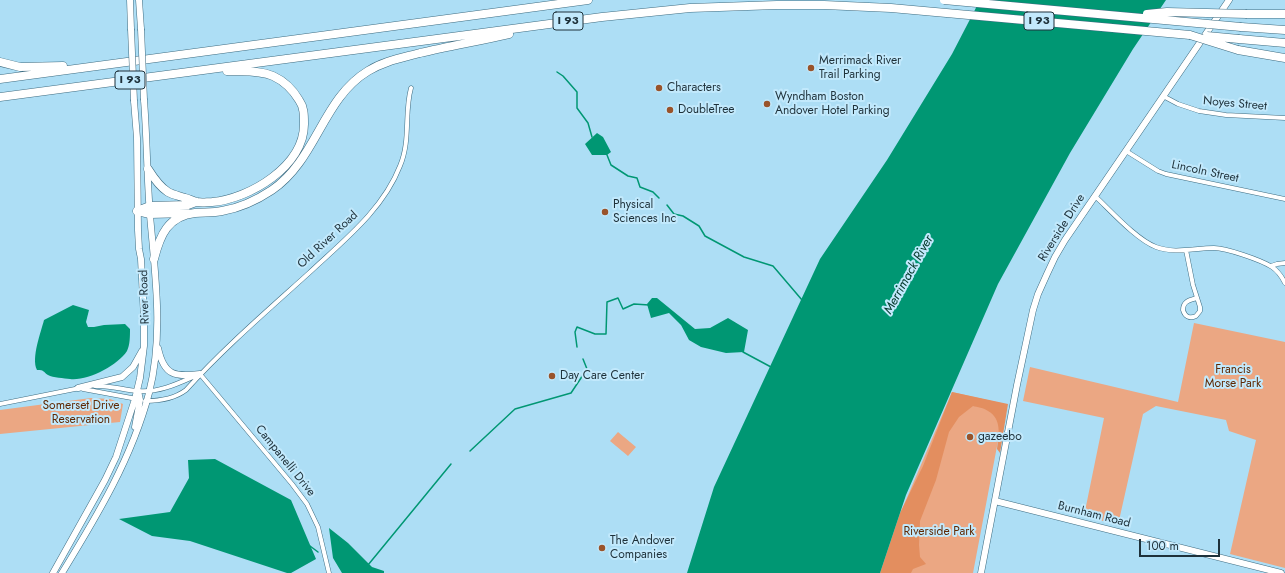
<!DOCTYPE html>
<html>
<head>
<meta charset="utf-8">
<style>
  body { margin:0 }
  #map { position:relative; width:1285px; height:573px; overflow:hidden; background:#addef5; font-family:Jost,sans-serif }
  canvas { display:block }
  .scale { position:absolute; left:1139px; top:539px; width:81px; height:18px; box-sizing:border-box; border:2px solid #1e313a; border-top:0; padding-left:5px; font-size:12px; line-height:14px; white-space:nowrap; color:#1e313a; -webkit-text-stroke:3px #c2e9fc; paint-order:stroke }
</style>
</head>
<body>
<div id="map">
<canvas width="1285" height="573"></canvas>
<div class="scale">100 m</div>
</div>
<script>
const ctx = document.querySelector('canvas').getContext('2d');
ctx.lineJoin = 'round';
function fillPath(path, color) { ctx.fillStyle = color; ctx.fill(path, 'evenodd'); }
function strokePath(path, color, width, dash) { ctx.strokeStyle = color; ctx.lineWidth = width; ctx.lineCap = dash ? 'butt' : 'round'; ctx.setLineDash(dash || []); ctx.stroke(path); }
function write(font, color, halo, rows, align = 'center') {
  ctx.font = font + ' Jost,sans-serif'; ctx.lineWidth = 4; ctx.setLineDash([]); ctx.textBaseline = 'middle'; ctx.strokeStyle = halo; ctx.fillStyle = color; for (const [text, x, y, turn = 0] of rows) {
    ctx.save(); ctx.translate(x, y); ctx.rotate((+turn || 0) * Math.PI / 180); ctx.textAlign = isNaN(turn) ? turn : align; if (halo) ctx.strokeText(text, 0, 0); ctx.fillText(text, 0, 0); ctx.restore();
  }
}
const green = new Path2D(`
  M1194 323 1285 342V568L1230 554 1256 440 1229 431 1226 420 1156 406 1143 414 1118 525 1084 516 1104 418 1023 401 1030 367 1178 402Z
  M952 392 1005 404 973 573H887L903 507Z
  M91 398 110 399 123 404 120 422 0 434V410Z
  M618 432 636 447 628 456 610 441Z`);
const forest = new Path2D(`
  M952 392 1008 404 1000 453 997 449C999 435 1002 419 988 411 984 408 977 407 973 406L959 417 949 432 936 480 920 521 919 545 920 557 926 564 913 569 911 573H880L900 513 923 466Z`);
const water = new Path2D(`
  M980 0H1166L1133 49 1070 153 998 284 906 495 880 573H687L714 487 820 259 887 160 952 54Z
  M597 133 603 137 611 152 607 155H592L585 144Z
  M652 298H657L695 329 710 328 728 318 748 330 744 352 726 353 701 347 689 340 681 325 669 313 651 318 647 304Z
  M73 305 89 310 86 322 88 327H94L104 325 125 324 130 329C130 336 130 345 127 351 117 366 88 381 70 379 64 378 53 378 48 375 43 372 45 370 37 370 31 358 41 332 44 320Z
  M215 459 291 500 316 559 291 573H287L190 541 152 536 119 519 170 512 189 478 188 460Z
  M329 528 348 543 372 567 384 571V573H342L333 558Z`);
const stream = new Path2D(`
  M557 72 563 76 577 92V108L588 123 592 137
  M607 155 611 165 628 176 637 178 640 187 653 192 659 198
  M667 205 674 214 683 216 699 226 705 236 744 257 773 266 802 300
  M577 347 575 332 577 327 595 334H606L607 302 618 298 623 309 634 304 649 305
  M743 352 771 367
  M470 451 515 409 571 393 587 369 583 359
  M310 546 318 552
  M368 565 451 464`);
const street = new Path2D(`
  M1163 96 1178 104 1199 111 1226 115 1285 118
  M1126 151 1158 171 1166 174 1285 199
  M1095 196C1111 211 1137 240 1156 247 1175 254 1194 248 1214 248 1226 248 1261 260 1272 267 1278 271 1282 277 1285 283
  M1186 250 1193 285 1200 307V311L1196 316C1190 319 1185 317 1183 310 1183 301 1190 300 1197 298
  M1271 266 1277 264 1285 263
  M200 374 292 484 307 504 318 527 329 573
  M95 386C110 385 123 390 138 391 158 393 177 384 195 376
  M83 389 137 399
  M145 401C160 401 174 399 186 390 224 348 267 311 309 273 343 241 383 210 400 166 411 140 404 113 411 88
  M0 404 80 388`);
const secondary = new Path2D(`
  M130 0 131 29
  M139 0 141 29
  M158 348C164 376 175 377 200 374
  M78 388 122 377 133 367 142 351
  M135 427 140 400 138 391
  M995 501 1281 573
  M53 573 105 480 116 457 135 399 140 378 144 346V318L141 259 139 249 138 230 137 138 134 101
  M62 573C97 516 132 458 149 393 164 335 155 274 150 215 147 177 147 138 144 100
  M981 573 1017 385 1033 310 1038 294 1047 274 1055 257 1065 240 1229 0`);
const highway = new Path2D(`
  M1247 14H1285
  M1241 27 1285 30
  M1239 39 1285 43
  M1238 50 1285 58
  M0 62 20 67 63 66
  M0 79 588 0
  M0 97 602 17 690 8 777 5H824L891 8 1190 35
  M148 169C153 177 160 187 168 192 173 195 180 196 185 198 189 199 193 201 197 202 202 203 207 202 212 202 249 199 305 166 304 123 304 115 304 107 299 100 293 90 284 81 273 76 259 70 242 72 227 71
  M137 211 150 206 188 205 196 202
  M137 211 150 214 187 213
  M154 259C160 235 168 216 195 213 204 212 213 213 222 211 240 208 257 200 272 190 317 159 322 99 368 71 384 61 402 58 420 53 449 46 479 41 509 34`);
const secondaryBridge = new Path2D(`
  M131 29 134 101
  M141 29 144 100`);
const highwayBridge = new Path2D(`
  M944 0 1241 27
  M1147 14 1167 12 1247 14
  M1190 35 1238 50
  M1207 36 1239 39`);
const markers = [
  [811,68,4,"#99532a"],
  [659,88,4,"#99532a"],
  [767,104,4,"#99532a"],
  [670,110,4,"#99532a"],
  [605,212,4,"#99532a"],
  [552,376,4,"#99532a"],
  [970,437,4,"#99532a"],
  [602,548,4,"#99532a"]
];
const shields = [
  [568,21,30],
  [1039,21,30],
  [130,80,30]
];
const shieldNames = [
  ["I 93",568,21],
  ["I 93",1039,21],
  ["I 93",130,80]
];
const poiNames = [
  ["Merrimack River",819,61],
  ["Trail Parking",819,75],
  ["Characters",667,88],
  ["Wyndham Boston",775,97],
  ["Andover Hotel Parking",775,111],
  ["DoubleTree",678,110],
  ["Physical",613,205],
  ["Sciences Inc",613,219],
  ["Day Care Center",560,376],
  ["gazeebo",978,437],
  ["The Andover",610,541],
  ["Companies",610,555]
];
const streetNames = [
  ["Noyes Street",1235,104,5],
  ["Lincoln Street",1205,172,12],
  ["Riverside Drive",1062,228,-58],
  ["Old River Road",328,240,-43],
  ["River Road",145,297,-92],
  ["Campanelli Drive",285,461,51],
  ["Burnham Road",1094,515,14]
];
const parkNames = [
  ["Francis",1233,370],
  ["Morse Park",1233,384],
  ["Somerset Drive",81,406],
  ["Reservation",81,420],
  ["Riverside Park",939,532]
];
const waterNames = [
  ["Merrimack River",909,275,-61]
];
fillPath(green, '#eba783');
fillPath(forest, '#e38e5f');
fillPath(water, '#009773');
strokePath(stream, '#009773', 1.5);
strokePath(street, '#3e6c81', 5);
strokePath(secondary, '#3e6c81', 7);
strokePath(highway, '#3e6c81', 9);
strokePath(street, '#fff', 4);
strokePath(secondary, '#fff', 6);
strokePath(highway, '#fff', 8);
strokePath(secondaryBridge, '#3e6c81', 7, []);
strokePath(highwayBridge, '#3e6c81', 9, []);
strokePath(secondaryBridge, '#fff', 6);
strokePath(highwayBridge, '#fff', 8);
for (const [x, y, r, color] of markers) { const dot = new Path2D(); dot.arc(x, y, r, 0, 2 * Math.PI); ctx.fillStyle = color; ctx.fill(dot); strokePath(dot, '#c2e9fc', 1.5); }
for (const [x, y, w] of shields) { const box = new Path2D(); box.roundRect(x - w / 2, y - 9, w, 18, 3); ctx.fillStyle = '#c2e9fc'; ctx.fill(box); strokePath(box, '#1e313a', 1); }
write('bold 11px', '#1e313a', null, shieldNames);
write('12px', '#1e313a', '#c2e9fc', poiNames, 'left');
write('12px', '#1e313a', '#c2e9fc', streetNames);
write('12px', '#5f2904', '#c2e9fc', parkNames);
write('italic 13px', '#003526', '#c2e9fc', waterNames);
</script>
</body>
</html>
